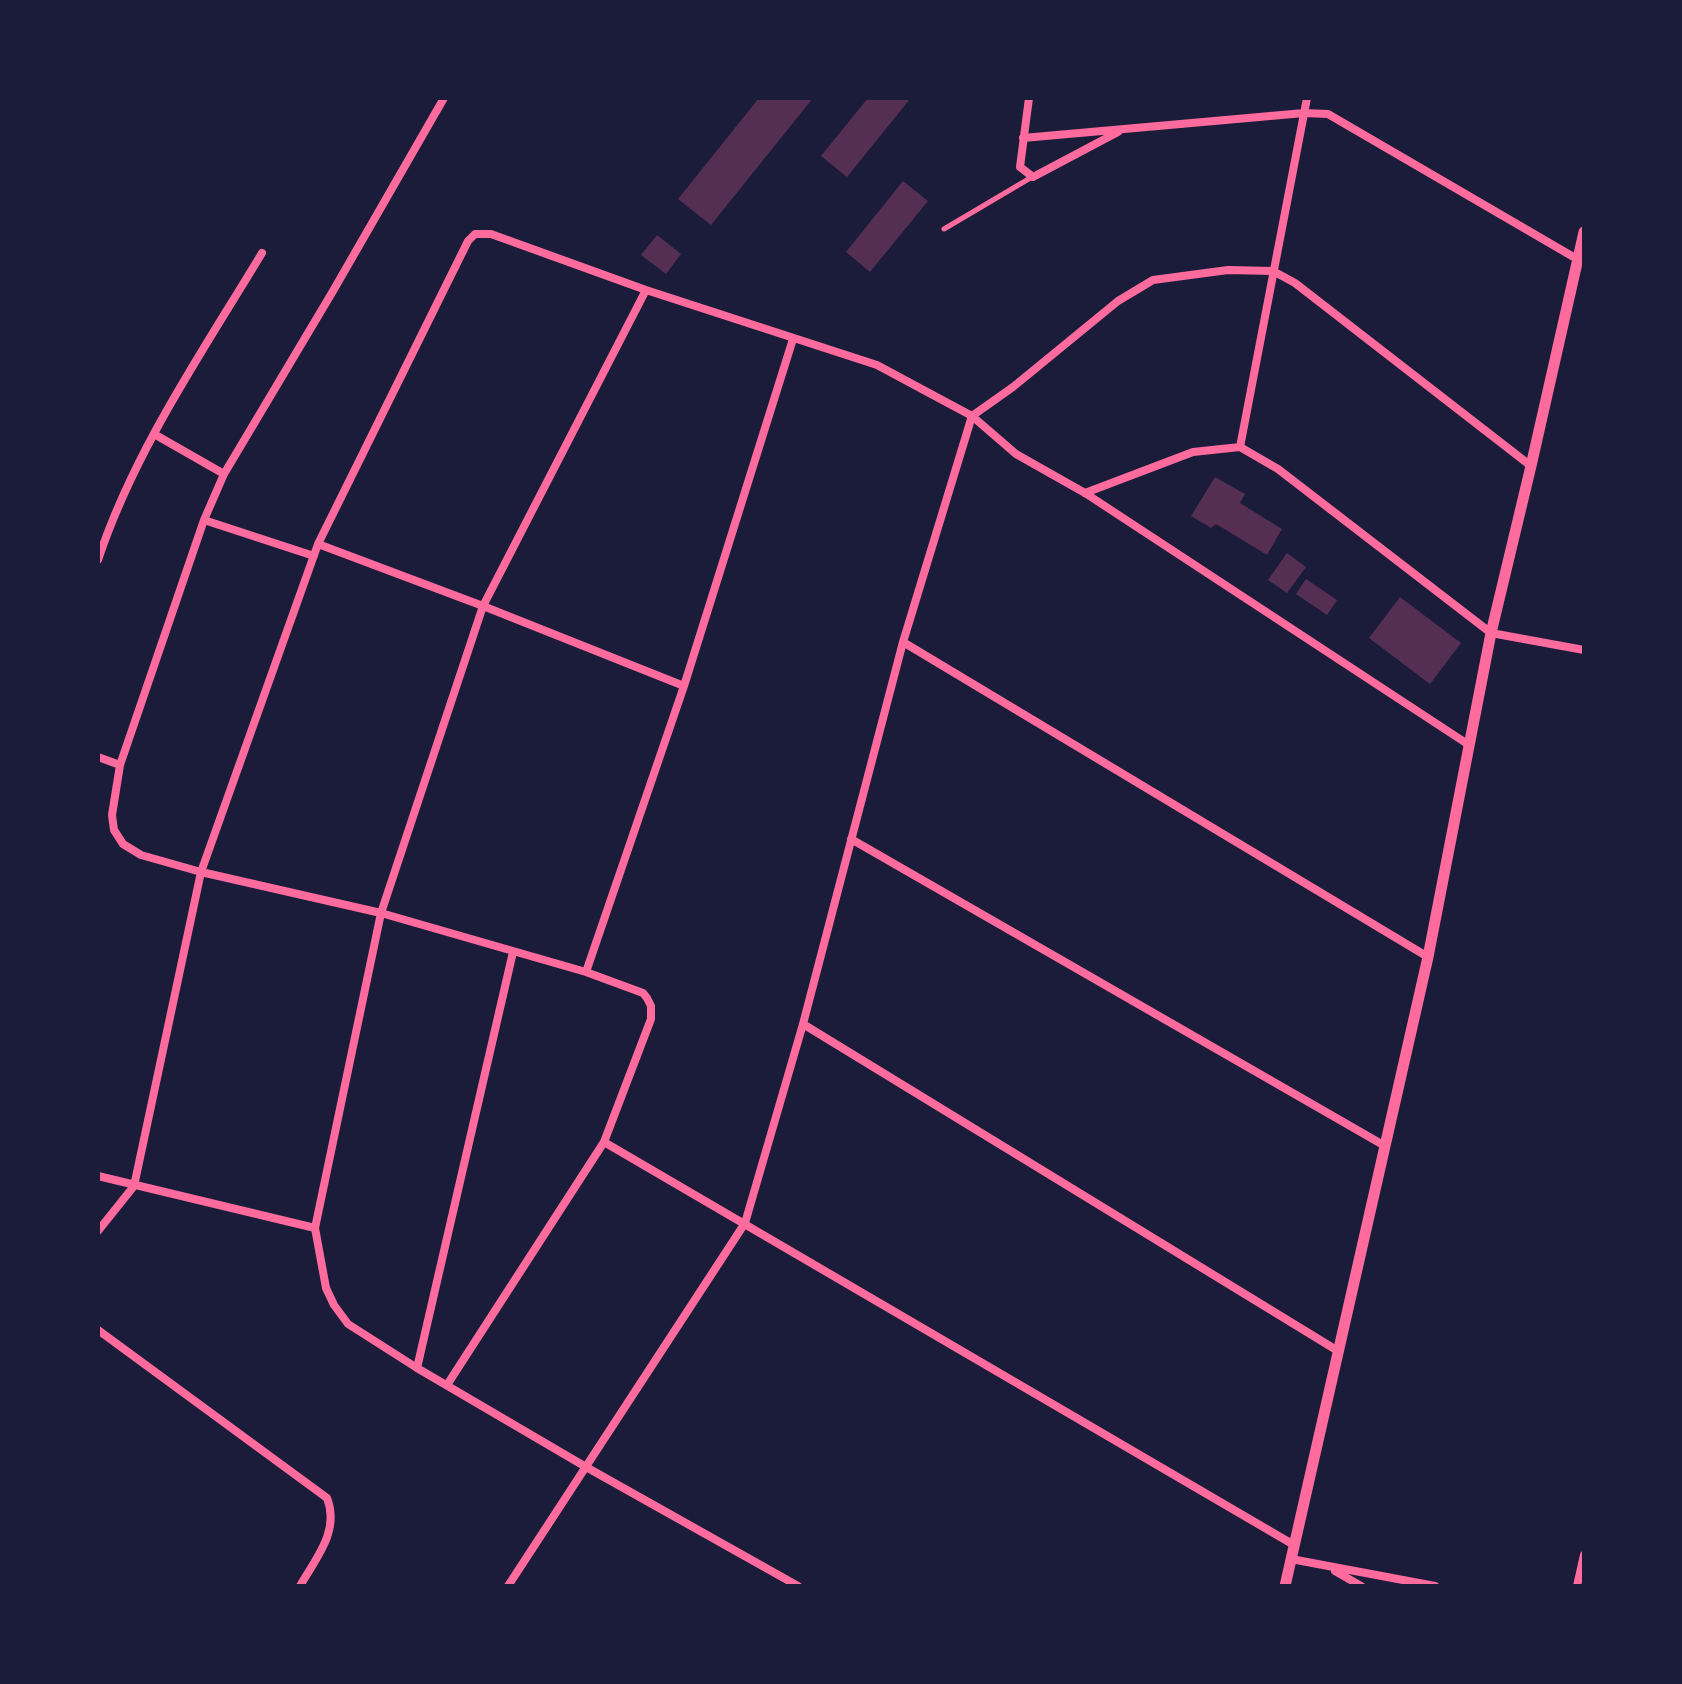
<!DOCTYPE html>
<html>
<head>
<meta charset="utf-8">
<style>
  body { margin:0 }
  #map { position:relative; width:1682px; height:1684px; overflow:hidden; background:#1b1b3a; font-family:Barlow,sans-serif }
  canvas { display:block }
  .frame { position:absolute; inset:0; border:100px solid #1b1b3a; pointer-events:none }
</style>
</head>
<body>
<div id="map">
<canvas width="1682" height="1684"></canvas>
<div class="frame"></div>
</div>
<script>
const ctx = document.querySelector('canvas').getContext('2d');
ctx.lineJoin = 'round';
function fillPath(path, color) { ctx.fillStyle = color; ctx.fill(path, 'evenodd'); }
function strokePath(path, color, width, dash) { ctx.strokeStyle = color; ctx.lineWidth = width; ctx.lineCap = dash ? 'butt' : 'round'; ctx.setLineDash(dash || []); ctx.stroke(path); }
const building = new Path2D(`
  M759 98H813L711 225 678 199Z
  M868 98 910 99 847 177 821 156Z
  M903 181 928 201 870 272 846 252Z
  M657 235 681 254 666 274 641 255Z
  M1215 477 1245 494 1240 503 1282 529 1267 555 1216 524 1211 528 1191 516Z
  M1287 553 1306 567 1287 593 1268 580Z
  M1306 579 1337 600 1327 615 1296 594Z
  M1400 597 1461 643 1430 684 1369 638Z`);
const service = new Path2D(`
  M944 229 1032 177`);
const minor = new Path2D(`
  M444 98 333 291 224 474 204 520 120 765 112 815 114 830 123 844 141 855 201 872 381 913 586 972 643 993 647 998 651 1006V1019L604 1142 447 1385
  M1029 98 1020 167 1033 177 1118 132
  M1023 138 1304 113 1328 114 1577 259
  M646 290 483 606 381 913 315 1228 326 1288 334 1305 348 1324 417 1368 586 1467 798 1586
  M154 434 224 474
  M1240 447 1307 98
  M1085 493 1193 452 1240 447 1278 469 1491 633 1584 650
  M204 520 314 556
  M318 544 483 606 684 686
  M98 560C134 451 203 351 262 253
  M903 642 1428 957
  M98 757 120 765
  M851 839 1385 1146
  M586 972 684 686 793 339
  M803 1024 1338 1351
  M604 1142 1294 1545
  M98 1176 315 1228
  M98 1231 134 1186 201 872 318 544 468 241 475 234H491L646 290 877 365 972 416 1016 454 1085 493 1469 745
  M98 1330 327 1498C340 1531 316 1558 300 1586
  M417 1368 513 952
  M1291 1559 1435 1586
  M1335 1571 1361 1586
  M508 1586 745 1223 803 1024 903 642 972 416 1013 387 1118 301 1153 280 1228 270 1273 271 1295 283 1531 466
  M1577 1586 1584 1555`);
const tertiary = new Path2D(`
  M1285 1586 1428 957 1491 633 1531 466 1584 232`);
fillPath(building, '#542f53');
strokePath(service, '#ff6b9d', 5);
strokePath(minor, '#ff6b9d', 8);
strokePath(tertiary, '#ff6b9d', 11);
</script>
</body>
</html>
